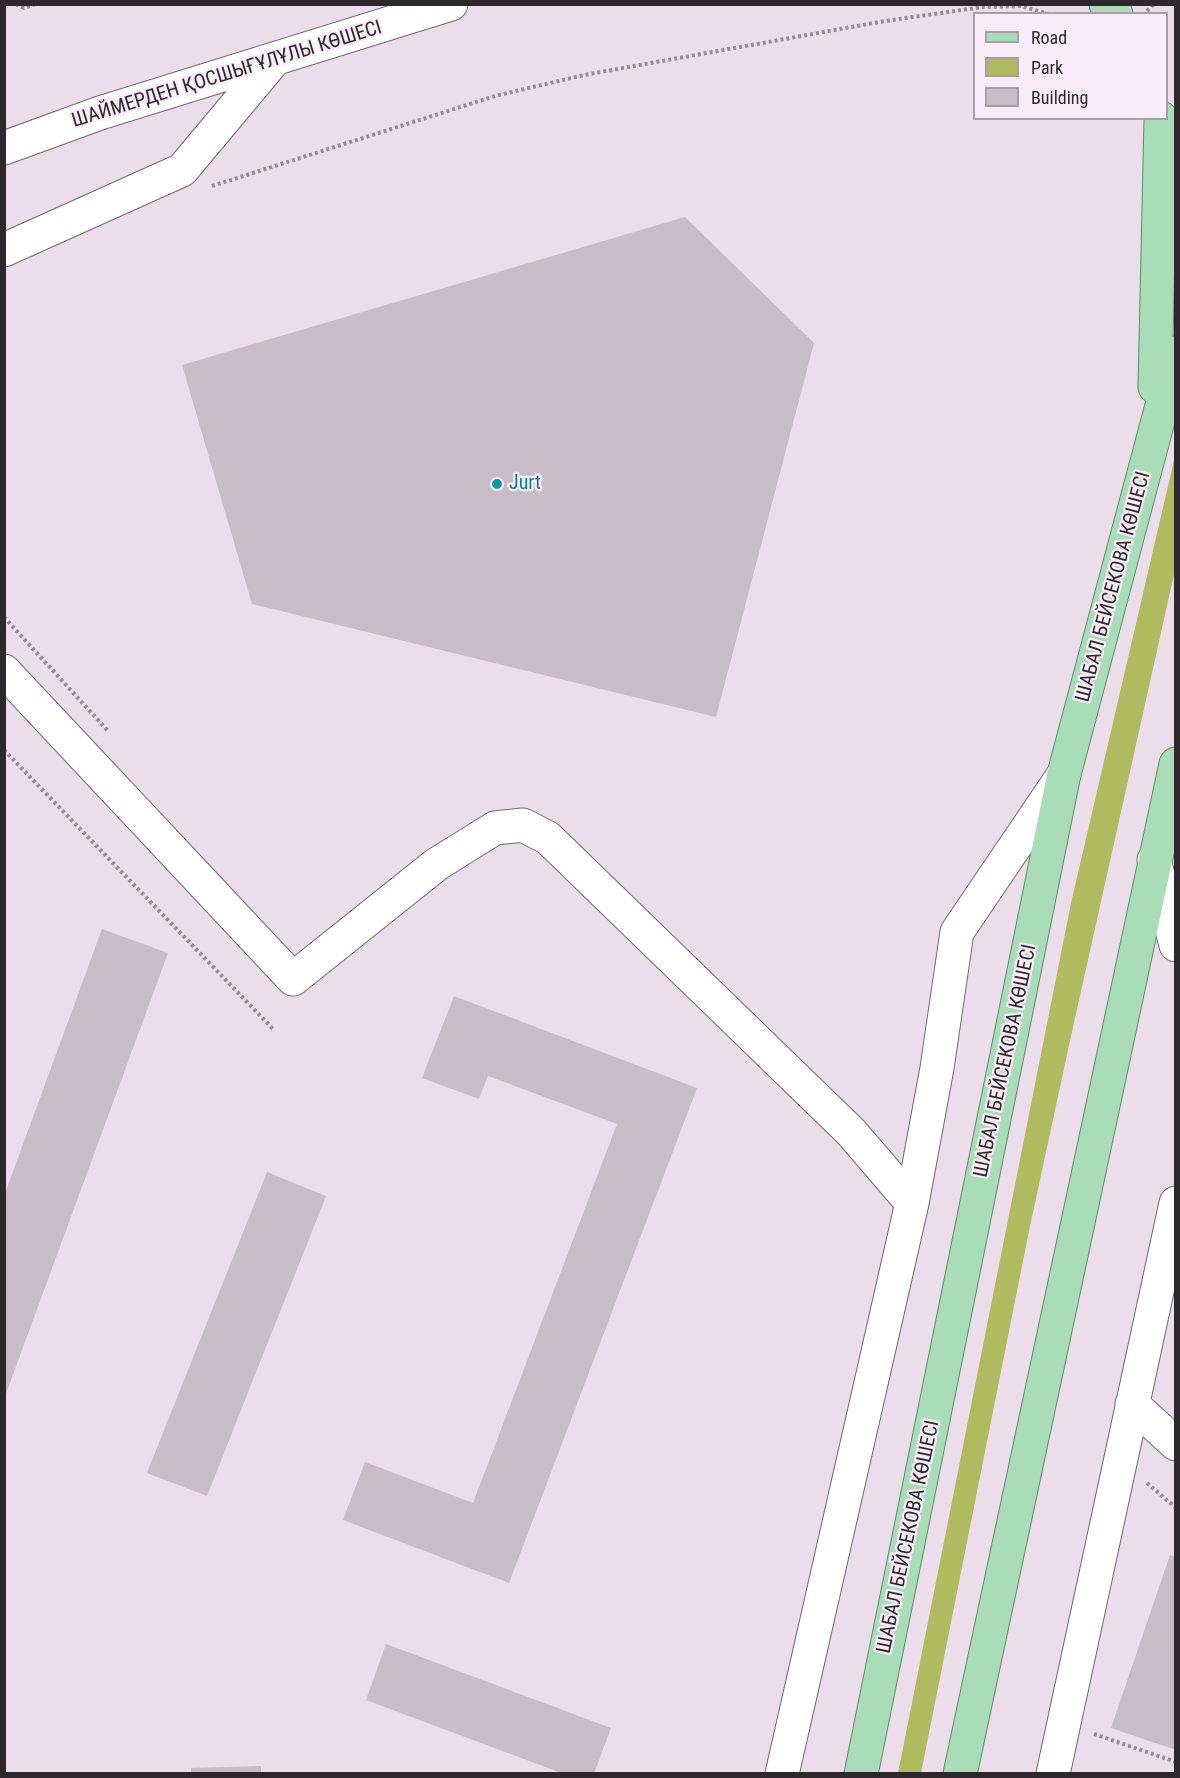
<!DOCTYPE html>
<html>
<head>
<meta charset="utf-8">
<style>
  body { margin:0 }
  #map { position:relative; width:1180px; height:1778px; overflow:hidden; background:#ebdeea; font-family:"Roboto Condensed",sans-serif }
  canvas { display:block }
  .frame { position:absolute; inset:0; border:6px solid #2d282c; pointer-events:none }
  .legend { position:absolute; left:973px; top:12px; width:195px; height:108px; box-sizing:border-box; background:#f9ecf8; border:2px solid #a79ea6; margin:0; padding:8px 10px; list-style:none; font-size:18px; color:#2d282c }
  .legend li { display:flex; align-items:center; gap:12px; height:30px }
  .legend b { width:30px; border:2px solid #a79ea6 }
</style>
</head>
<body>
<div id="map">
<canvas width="1180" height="1778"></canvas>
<div class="frame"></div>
<ul class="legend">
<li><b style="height:8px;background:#a9ddb8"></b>Road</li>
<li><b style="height:16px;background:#afbb5e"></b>Park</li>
<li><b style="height:16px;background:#c8bcc7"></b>Building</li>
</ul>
</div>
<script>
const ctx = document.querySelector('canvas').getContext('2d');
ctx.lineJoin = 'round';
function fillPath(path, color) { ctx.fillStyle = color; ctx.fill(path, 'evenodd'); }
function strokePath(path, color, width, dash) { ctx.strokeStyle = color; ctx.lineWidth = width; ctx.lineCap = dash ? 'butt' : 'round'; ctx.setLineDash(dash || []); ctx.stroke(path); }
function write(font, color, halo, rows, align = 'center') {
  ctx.font = font + ' "Roboto Condensed",sans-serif'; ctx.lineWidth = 4.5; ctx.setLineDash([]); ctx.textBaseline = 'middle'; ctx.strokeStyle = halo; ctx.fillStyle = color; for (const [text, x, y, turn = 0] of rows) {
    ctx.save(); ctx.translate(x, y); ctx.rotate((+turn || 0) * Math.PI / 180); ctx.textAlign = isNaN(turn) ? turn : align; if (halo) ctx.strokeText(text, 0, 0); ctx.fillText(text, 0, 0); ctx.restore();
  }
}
const green = new Path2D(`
  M1175 456V570L1071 1036 1029 1231 921 1773H898L1071 903Z`);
const building = new Path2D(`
  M685 217 814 343 716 717 252 604 182 365Z
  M102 929 168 953 4 1399V1196Z
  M454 996 697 1088 509 1583 343 1520 365 1462 473 1503 617 1124 488 1076 479 1099 422 1078Z
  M267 1172 326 1196 207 1496 147 1473Z
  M1170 1555 1176 1557V1750L1111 1728Z
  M386 1644 611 1728 594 1774H564L366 1700Z
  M261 1766V1774H191V1768Z`);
const path = new Path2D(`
  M16 4 24 8 35 4
  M1147 11 1154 4
  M212 186 495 96 584 75 885 21 983 7 1021 6 1049 14
  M4 617 108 731
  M4 750 274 1030
  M1147 1483 1176 1508
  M1094 1734 1176 1762`);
const minor = new Path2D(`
  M4 148 100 113 451 4
  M4 250 182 170 275 59
  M4 671 293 979 437 864 495 828 523 825 548 838 851 1132 912 1203
  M1154 860 1176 945
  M1132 1404 1176 1444
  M782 1774 912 1203 937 1068 957 932 1064 774
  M1053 1774 1176 1203`);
const major = new Path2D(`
  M1106 4 1116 14
  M1155 387 1161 118
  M861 1774 1064 774 1176 353
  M960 1774 1176 764`);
const markers = [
  [497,484,6,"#0f9aa8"]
];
const streetNames = [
  ["ШАЙМЕРДЕН ҚОСШЫҒҰЛҰЛЫ КӨШЕСІ",227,75,-17],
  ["ШАБАЛ БЕЙСЕКОВА КӨШЕСІ",1114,587,-75],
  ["ШАБАЛ БЕЙСЕКОВА КӨШЕСІ",1006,1061,-78],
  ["ШАБАЛ БЕЙСЕКОВА КӨШЕСІ",909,1537,-78]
];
const cultureNames = [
  ["Jurt",509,484]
];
fillPath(green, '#afbb5e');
fillPath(building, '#c8bcc7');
strokePath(minor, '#726771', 35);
strokePath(major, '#598f68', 35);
strokePath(path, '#958b94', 4, [3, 3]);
strokePath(minor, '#fff', 33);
strokePath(major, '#a9ddb8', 33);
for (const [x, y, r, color] of markers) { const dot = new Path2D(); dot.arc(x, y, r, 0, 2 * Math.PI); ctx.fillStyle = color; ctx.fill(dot); strokePath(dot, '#f9ecf8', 2); }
write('20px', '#2d282c', '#f9ecf8', streetNames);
write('20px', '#0d838f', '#f9ecf8', cultureNames, 'left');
</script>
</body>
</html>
